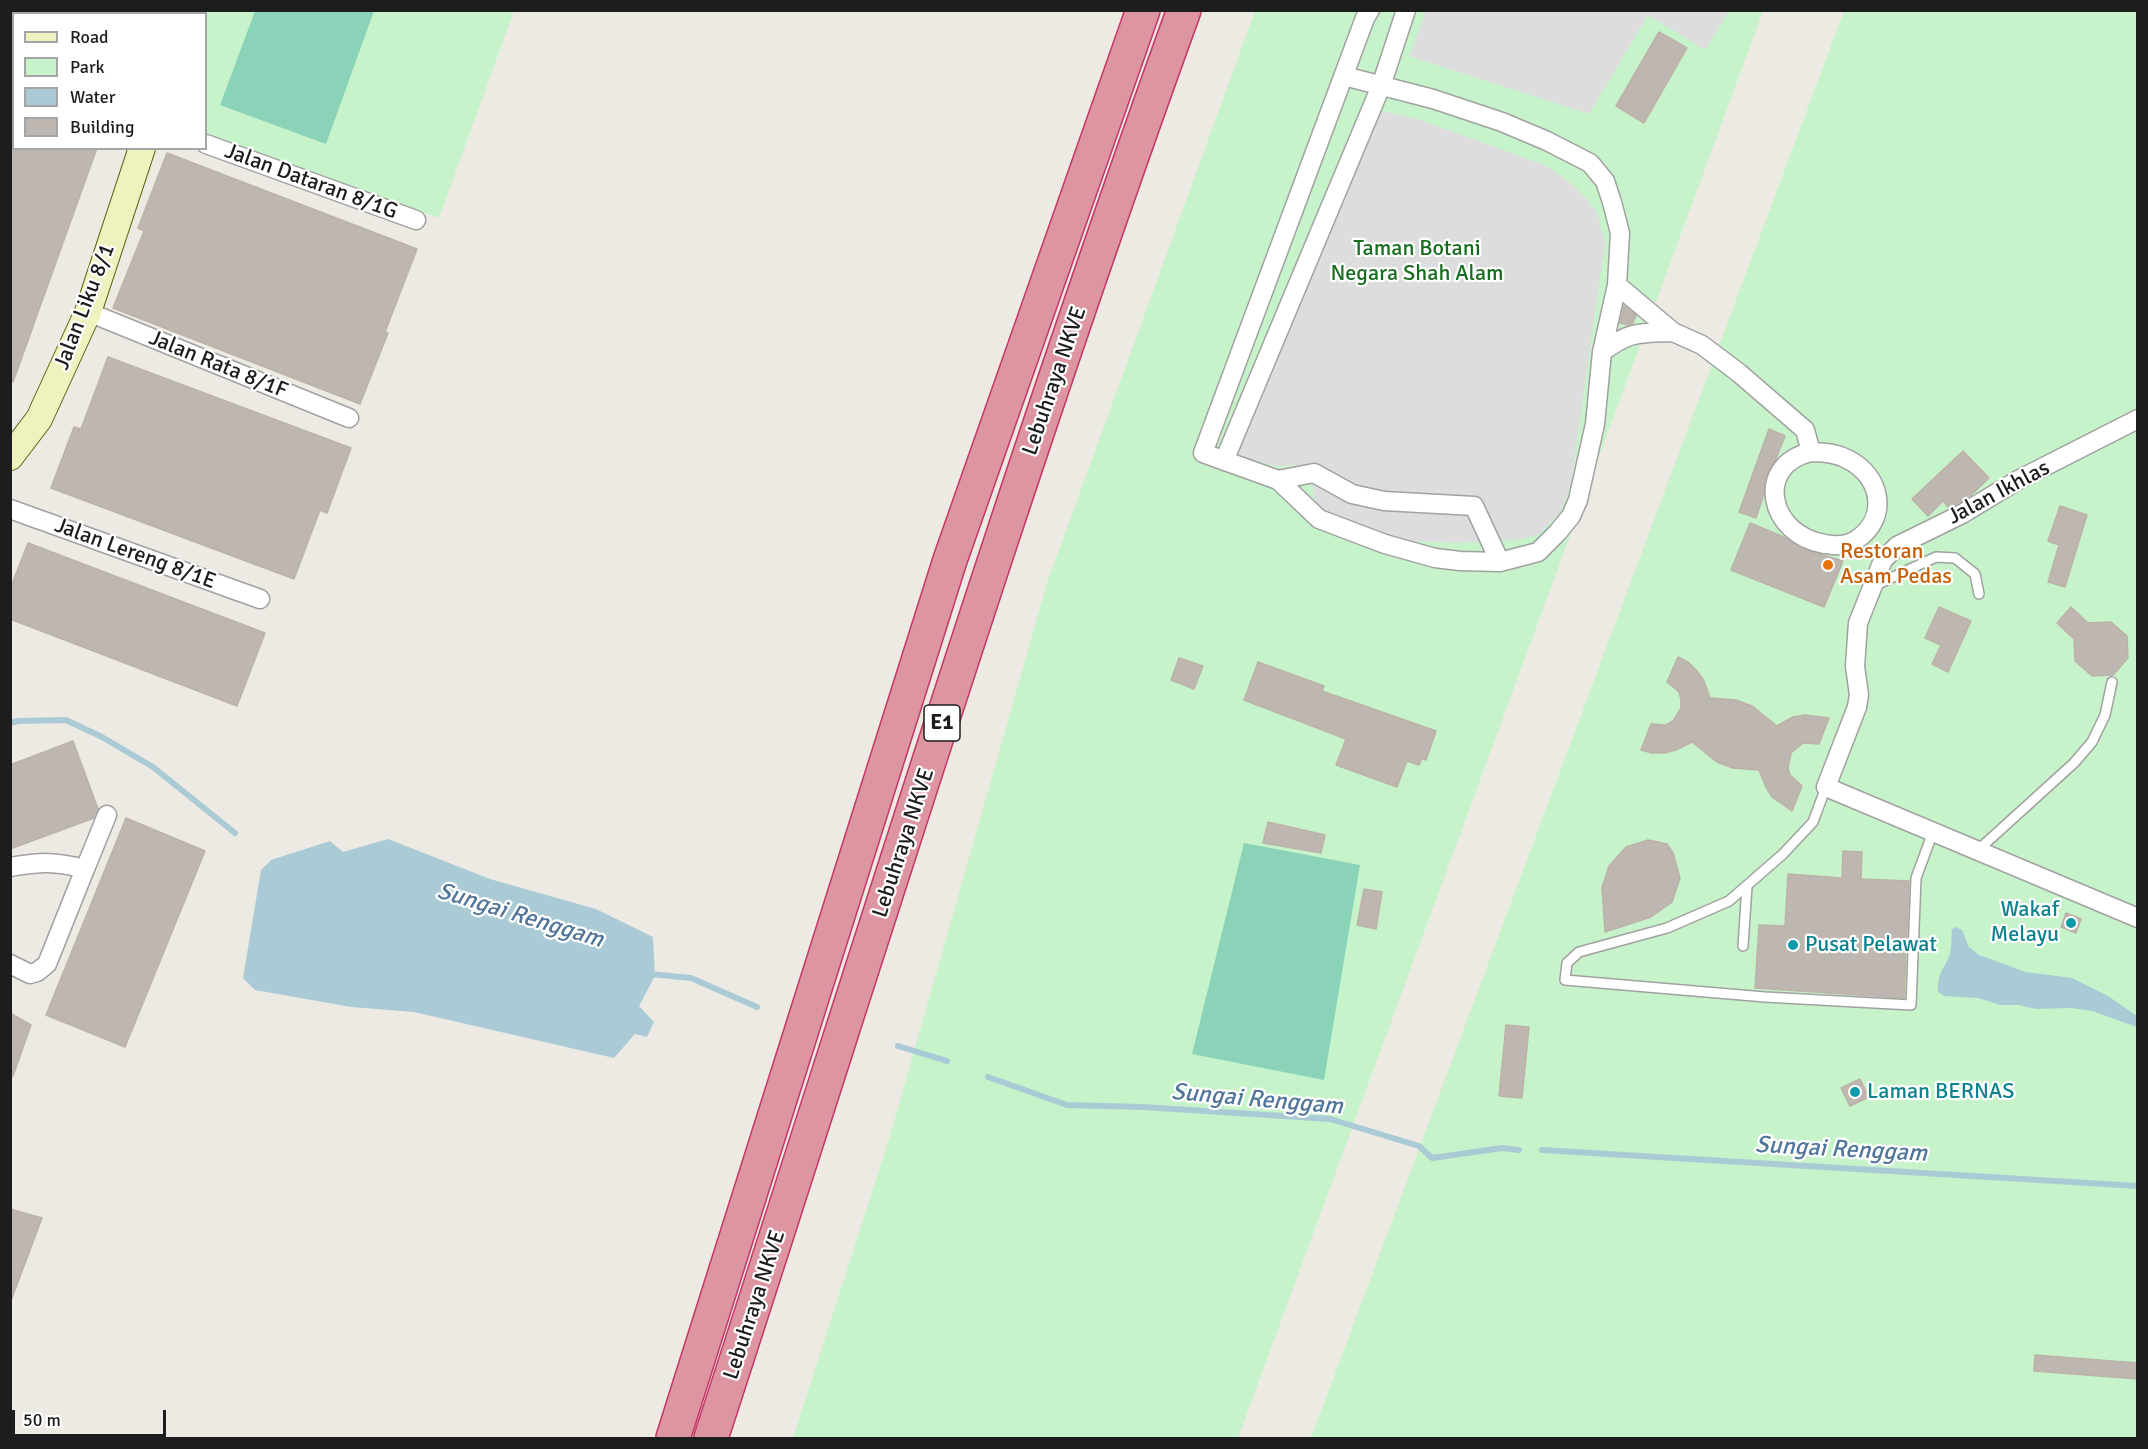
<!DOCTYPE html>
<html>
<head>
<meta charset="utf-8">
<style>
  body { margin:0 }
  #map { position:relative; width:2148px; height:1449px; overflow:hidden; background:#edeae4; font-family:Signika,sans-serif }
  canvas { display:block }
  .frame { position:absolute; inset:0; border:12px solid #1d1d1d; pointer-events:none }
  .legend { position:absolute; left:12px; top:12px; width:195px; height:138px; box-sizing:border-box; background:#fff; border:2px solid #a5a5a5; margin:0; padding:8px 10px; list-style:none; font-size:18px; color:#1d1d1d }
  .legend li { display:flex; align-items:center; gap:12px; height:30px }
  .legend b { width:30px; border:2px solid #a5a5a5 }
  .scale { position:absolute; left:12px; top:1410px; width:154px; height:27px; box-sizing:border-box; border:3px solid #1d1d1d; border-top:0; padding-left:8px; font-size:18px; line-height:21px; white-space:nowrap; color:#1d1d1d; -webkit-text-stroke:4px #fff; paint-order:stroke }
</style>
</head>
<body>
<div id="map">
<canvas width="2148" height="1449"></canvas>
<div class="frame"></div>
<ul class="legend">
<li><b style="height:8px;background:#eff2be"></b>Road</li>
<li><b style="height:16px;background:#c6f3ca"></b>Park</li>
<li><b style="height:16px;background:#aacbd6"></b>Water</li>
<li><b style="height:16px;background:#bdb6b1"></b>Building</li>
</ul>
<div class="scale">50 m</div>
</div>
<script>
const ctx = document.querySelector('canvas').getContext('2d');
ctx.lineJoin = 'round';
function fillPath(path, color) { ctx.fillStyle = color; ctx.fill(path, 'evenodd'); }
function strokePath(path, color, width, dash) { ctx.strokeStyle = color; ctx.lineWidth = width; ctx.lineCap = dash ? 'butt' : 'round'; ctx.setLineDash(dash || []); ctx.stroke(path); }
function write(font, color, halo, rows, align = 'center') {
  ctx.font = font + ' Signika,sans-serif'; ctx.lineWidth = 4.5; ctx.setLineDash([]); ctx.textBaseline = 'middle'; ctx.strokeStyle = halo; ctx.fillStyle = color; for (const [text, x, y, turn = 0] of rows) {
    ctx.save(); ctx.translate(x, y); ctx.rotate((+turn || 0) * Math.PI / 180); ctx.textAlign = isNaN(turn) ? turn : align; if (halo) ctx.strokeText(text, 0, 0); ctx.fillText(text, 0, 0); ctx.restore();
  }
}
const park = new Path2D(`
  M192 10 514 11 439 218 206 133V14H191Z
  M1255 11H1763L1238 1438H793L890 1136 1047 583Z
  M1844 11H2137V1438H1311Z`);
const pitch = new Path2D(`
  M255 11H374L326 144 220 105Z
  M1244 843 1360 865 1324 1080 1192 1054Z`);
const parking = new Path2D(`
  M1426 11V10L1729 11 1705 50 1648 15 1589 114 1409 56Z
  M1382 111 1418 119 1547 166 1577 188 1596 210 1605 242 1571 484 1561 511 1538 535 1518 540 1456 543 1408 541 1324 510 1314 502 1312 465 1275 466 1236 455Z`);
const water = new Path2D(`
  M388 839 490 879 596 909 653 937 655 976 639 1006 654 1022 647 1037 635 1034 614 1058 414 1012 351 1007 255 990 243 978 261 870 271 860 330 841 343 852Z
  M1957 927 1962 930 1969 947 1979 955 2026 972 2072 978 2108 996 2137 1016V1027L2092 1011 2071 1008 2036 1009 2018 1005H2000L1978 998 1944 996 1938 992C1937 971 1944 971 1950 954 1952 947 1951 937 1952 929Z`);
const stream = new Path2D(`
  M10 723 18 721 66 720 102 737 153 767 235 833
  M650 974 691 978 757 1007
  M898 1046 947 1061
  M988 1077 1067 1105 1143 1107 1330 1119 1419 1146 1432 1158 1502 1148 1519 1150
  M1542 1150 2138 1186`);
const building = new Path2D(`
  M1659 32 1687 48 1644 123 1616 106Z
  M10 148H97L13 382 10 381Z
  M167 153 417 249 385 332 388 333 360 404 113 308 144 231 138 228Z
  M1624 306 1636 315 1633 323 1628 325 1620 323Z
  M108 357 351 448 327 513 320 510 294 579 51 488 74 427 81 429Z
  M1769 429 1785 436 1776 459 1771 466 1765 480 1764 494 1756 518 1739 512Z
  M1963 451 1989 478 1969 497 1949 508 1943 501 1928 516 1912 499Z
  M2060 506 2087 515 2065 587 2048 582 2059 545 2048 541Z
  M1750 523 1784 537 1802 549 1843 561 1824 607 1731 570Z
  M28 543 265 633 237 706 10 619V589Z
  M1939 607 1971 621 1948 672 1932 664 1941 645 1925 638Z
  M2071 607 2088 623 2111 622 2127 636 2128 658 2113 675 2092 676 2075 661 2074 639 2057 623Z
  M1678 657 1688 662 1697 671 1704 681 1710 698 1736 700 1752 706 1777 726 1793 717 1805 715 1829 718 1819 744 1803 743 1791 753 1788 768 1790 775 1802 786 1792 811 1772 797 1766 787 1759 770 1733 768 1717 762 1692 742 1676 750 1664 753H1652L1641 750 1651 724 1666 725 1673 721 1681 708V700L1679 692 1667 682Z
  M1179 658 1203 666 1194 689 1171 680Z
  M1258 662 1324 686 1322 691 1436 731 1426 760 1422 758 1419 765 1407 761 1397 787 1336 765 1346 739 1244 700Z
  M73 741 98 809 94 818 10 849V765Z
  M126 818 205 851 125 1047 46 1015Z
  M1268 822 1325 835 1321 853 1263 843Z
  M1648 840 1667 844 1673 853 1680 878 1672 902 1651 917 1605 932 1602 888 1609 866 1626 847Z
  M1843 851 1862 852 1861 879 1909 881 1904 998 1755 988 1759 925 1785 926 1788 874 1842 878Z
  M1364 889 1382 892 1376 929 1357 925Z
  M2066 913 2081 919 2076 933 2061 927Z
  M10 1013 31 1025 13 1076H10Z
  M1506 1025 1529 1027 1522 1098 1499 1096Z
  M1860 1079 1869 1097 1850 1106 1841 1088Z
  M10 1209 42 1218 12 1298 10 1297Z
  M2035 1355 2138 1363V1379L2034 1371Z`);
const lane = new Path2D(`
  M1874 586 1936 557 1955 558 1975 574 1979 594
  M1826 787 1813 822 1783 854 1729 901 1667 928 1579 952 1567 963 1565 980 1765 997 1911 1005 1916 878 1933 832
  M1977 851 2074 763 2092 742 2105 715 2112 682
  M1743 946 1747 886`);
const street = new Path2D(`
  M1344 76 1433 99 1502 122 1547 141 1590 163 1605 181 1612 202 1620 233 1617 285 1602 352 1595 424 1578 500 1571 516 1558 532 1538 552 1500 562 1474 506 1384 501 1352 494 1314 473 1278 480 1203 453 1365 18 1370 10
  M206 144 416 220
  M1617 285 1673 332 1702 345 1739 373 1805 430 1811 452
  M88 312 349 418
  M1602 352C1630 331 1639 333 1673 332
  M2138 419 2018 480 1962 514 1897 546 1883 560 1858 623 1855 666 1859 695 1857 707 1826 787 2138 918
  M1811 452C1823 452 1836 453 1847 459 1881 475 1890 518 1856 540 1847 546 1836 546 1825 544 1768 535 1754 465 1811 452Z
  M1224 461 1381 86 1406 10
  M1278 480 1319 519 1385 544 1435 558 1460 561 1500 562
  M10 509 260 599
  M10 867C41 862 55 861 85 869L47 964 37 972 30 974 10 964
  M85 869 107 815`);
const secondary = new Path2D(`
  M187 14 188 10
  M10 457 39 419 88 312 142 148`);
const highway = new Path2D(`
  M673 1438 950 560 1143 10
  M711 1438C866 962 1013 482 1184 10`);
const markers = [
  [1828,565,6,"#e8710a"],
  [2071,923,6,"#0f9aa8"],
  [1793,945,6,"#0f9aa8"],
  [1855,1092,6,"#0f9aa8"]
];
const shields = [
  [942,723,36]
];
const shieldNames = [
  ["E1",942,723]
];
const streetNames = [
  ["Jalan Dataran 8/1G",311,182,20],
  ["Jalan Liku 8/1",85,307,-69],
  ["Jalan Rata 8/1F",218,365,22],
  ["Lebuhraya NKVE",1055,381,-71],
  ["Jalan Ikhlas",1999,493,-28],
  ["Jalan Lereng 8/1E",135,554,20],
  ["Lebuhraya NKVE",904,843,-72],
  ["Lebuhraya NKVE",755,1305,-72]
];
const parkNames = [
  ["Taman Botani",1417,249],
  ["Negara Shah Alam",1417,274]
];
const foodNames = [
  ["Restoran",1840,552],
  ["Asam Pedas",1840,577]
];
const cultureNames = [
  ["Wakaf",2059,910,"right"],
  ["Melayu",2059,935,"right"],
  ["Pusat Pelawat",1805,945],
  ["Laman BERNAS",1867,1092]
];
const waterNames = [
  ["Sungai Renggam",520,916,17],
  ["Sungai Renggam",1257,1100,5],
  ["Sungai Renggam",1841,1150,3]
];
fillPath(park, '#c6f3ca');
fillPath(pitch, '#8bd3b8');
fillPath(parking, '#ddd');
fillPath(water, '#aacbd6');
strokePath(stream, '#aacbd6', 6);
fillPath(building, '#bdb6b1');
strokePath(building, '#bdb2a8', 1.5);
strokePath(lane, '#a1a1a1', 12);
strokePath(street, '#a1a1a1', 21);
strokePath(secondary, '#5d6711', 28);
strokePath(highway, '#c43867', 36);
strokePath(lane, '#fff', 9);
strokePath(street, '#fff', 18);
strokePath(secondary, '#eff2be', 26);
strokePath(highway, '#dc95a1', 33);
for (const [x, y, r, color] of markers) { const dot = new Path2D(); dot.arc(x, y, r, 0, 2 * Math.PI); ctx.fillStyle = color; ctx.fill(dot); strokePath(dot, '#fff', 2); }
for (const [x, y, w] of shields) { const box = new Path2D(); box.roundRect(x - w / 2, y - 18, w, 36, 4.5); ctx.fillStyle = '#fff'; ctx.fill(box); strokePath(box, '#1d1d1d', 1.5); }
write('bold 21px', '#1d1d1d', null, shieldNames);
write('22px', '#1d1d1d', '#fff', streetNames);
write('22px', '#186e20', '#fff', parkNames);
write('22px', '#c56008', '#fff', foodNames, 'left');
write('22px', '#0d838f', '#fff', cultureNames, 'left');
write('italic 24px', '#52769a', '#fff', waterNames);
</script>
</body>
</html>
